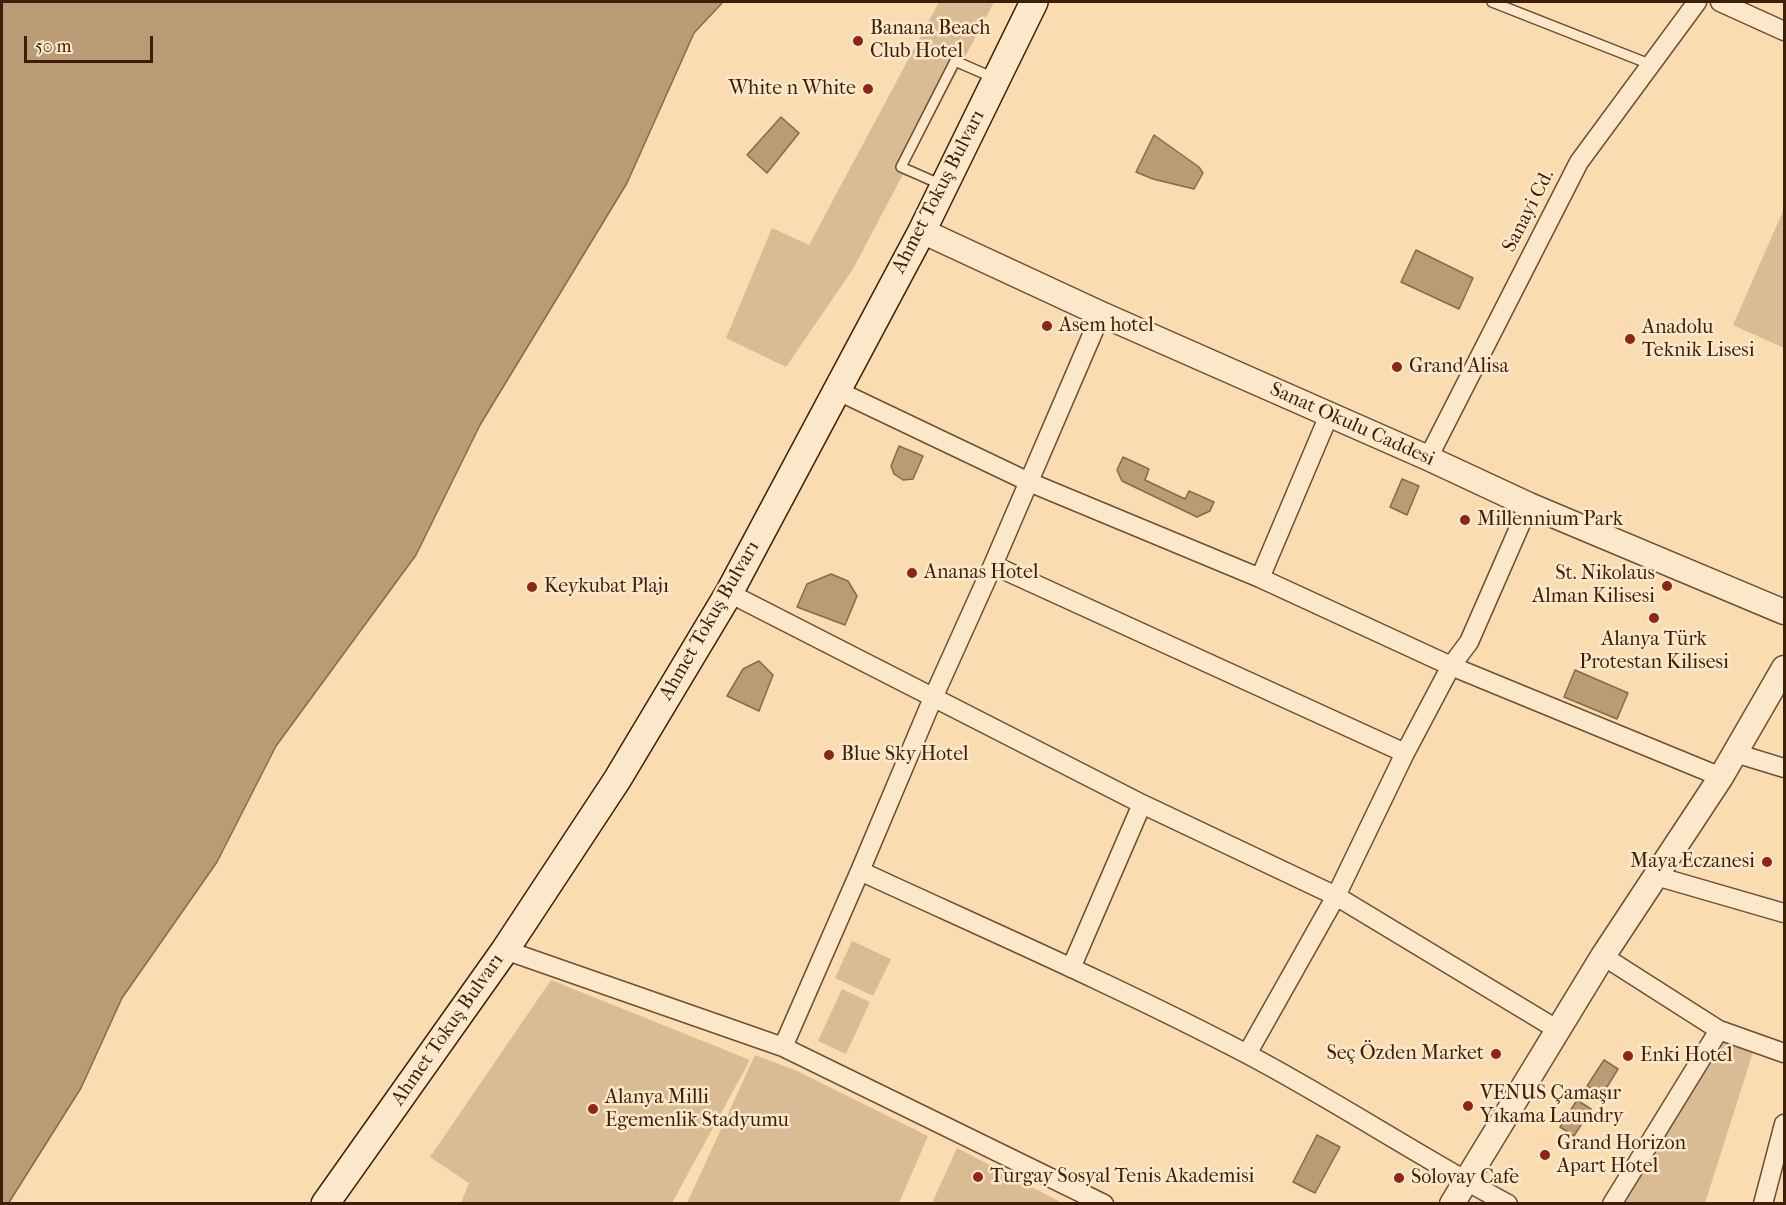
<!DOCTYPE html>
<html>
<head>
<meta charset="utf-8">
<style>
  body { margin:0 }
  #map { position:relative; width:1786px; height:1205px; overflow:hidden; background:#f9dcaf; font-family:"IM FELL French Canon",serif }
  canvas { display:block }
  .frame { position:absolute; inset:0; border:3px solid #3e1e08; pointer-events:none }
  .scale { position:absolute; left:24px; top:36px; width:129px; height:27px; box-sizing:border-box; border:3px solid #3e1e08; border-top:0; padding-left:8px; font-size:18px; line-height:21px; white-space:nowrap; color:#3e1e08; -webkit-text-stroke:4px #fbe8cb; paint-order:stroke }
</style>
</head>
<body>
<div id="map">
<canvas width="1786" height="1205"></canvas>
<div class="frame"></div>
<div class="scale">50 m</div>
</div>
<script>
const ctx = document.querySelector('canvas').getContext('2d');
ctx.lineJoin = 'round';
function fillPath(path, color) { ctx.fillStyle = color; ctx.fill(path, 'evenodd'); }
function strokePath(path, color, width, dash) { ctx.strokeStyle = color; ctx.lineWidth = width; ctx.lineCap = dash ? 'butt' : 'round'; ctx.setLineDash(dash || []); ctx.stroke(path); }
function write(font, color, halo, rows, align = 'center') {
  ctx.font = font + ' "IM FELL French Canon",serif'; ctx.lineWidth = 5; ctx.setLineDash([]); ctx.textBaseline = 'middle'; ctx.strokeStyle = halo; ctx.fillStyle = color; for (const [text, x, y, turn = 0] of rows) {
    ctx.save(); ctx.translate(x, y); ctx.rotate((+turn || 0) * Math.PI / 180); ctx.textAlign = isNaN(turn) ? turn : align; if (halo) ctx.strokeText(text, 0, 0); ctx.fillText(text, 0, 0); ctx.restore();
  }
}
const green = new Path2D(`
  M939 2H994L853 269 786 367 726 338 772 228 809 245Z
  M1784 209V348L1733 325Z
  M852 941 891 959 873 996 835 978Z
  M551 980 750 1060 672 1203H461L469 1183 430 1157Z
  M842 989 870 1002 846 1054 818 1041Z
  M1720 1035 1755 1046 1705 1203 1616 1204Z
  M755 1055 797 1071 928 1136 899 1203H687Z
  M957 1148 961 1150 1062 1203H932Z`);
const water = new Path2D(`
  M2 2H723L694 33 627 183 480 425 416 555 276 746 217 862 122 998 81 1088 8 1204 2 1203Z
  M781 117 799 133 767 173 747 155Z
  M1154 135 1199 167 1203 173 1194 189 1153 179 1136 172Z
  M1416 250 1473 278 1459 309 1401 282Z
  M899 446 923 456 913 479 903 480 894 474 891 466Z
  M1123 457 1149 469 1145 480 1185 499 1189 491 1214 502 1210 511 1197 517 1122 481 1117 470Z
  M1402 479 1419 486 1407 515 1390 507Z
  M831 574 848 581 857 596 845 625 797 607 807 584Z
  M759 661 773 675 759 711 727 696 743 669Z
  M1575 670 1628 693 1617 719 1564 697Z
  M1604 1060 1618 1069 1602 1095 1587 1086Z
  M1577 1100 1591 1109 1574 1136 1560 1127Z
  M1317 1135 1340 1147 1315 1193 1293 1182Z`);
const service = new Path2D(`
  M1492 2 1652 65
  M942 185 901 167 955 61 994 78`);
const minor = new Path2D(`
  M1720 2 1784 31
  M836 390 1029 482 1260 578 1451 666 1721 777
  M1428 458 1579 162 1697 2
  M993 565 1405 753
  M1260 578 1329 415
  M729 593 1142 804 1336 896 1558 1030
  M1735 753 1784 768
  M860 871C990 931 1121 988 1247 1054 1336 1101 1420 1157 1508 1204
  M1656 876 1784 913
  M505 950 783 1047 1104 1204
  M1603 956 1719 1030 1784 1053
  M1071 968 1142 804
  M783 1047 860 871 933 698 993 565 1101 314
  M1247 1054 1336 896 1405 753 1451 666 1469 642 1529 505
  M1612 1204 1719 1030
  M1763 1204 1784 1124`);
const tertiary = new Path2D(`
  M922 231 1101 314 1428 458 1529 505 1784 612
  M1452 1204 1603 956 1721 777 1784 668`);
const secondary = new Path2D(`
  M325 1204 505 950 617 780 729 593 922 231 1034 2`);
const markers = [
  [858,41,6,"#8f2418"],
  [868,89,6,"#8f2418"],
  [1047,326,6,"#8f2418"],
  [1630,339,6,"#8f2418"],
  [1397,367,6,"#8f2418"],
  [1465,520,6,"#8f2418"],
  [912,573,6,"#8f2418"],
  [1667,586,6,"#8f2418"],
  [532,587,6,"#8f2418"],
  [1654,618,6,"#8f2418"],
  [829,755,6,"#8f2418"],
  [1767,862,6,"#8f2418"],
  [1496,1054,6,"#8f2418"],
  [1628,1056,6,"#8f2418"],
  [1468,1106,6,"#8f2418"],
  [593,1109,6,"#8f2418"],
  [1545,1155,6,"#8f2418"],
  [978,1177,6,"#8f2418"],
  [1399,1178,6,"#8f2418"]
];
const poiNames = [
  ["Banana Beach",870,29],
  ["Club Hotel",870,52],
  ["White n White",856,89,"right"],
  ["Asem hotel",1059,326],
  ["Anadolu",1642,328],
  ["Teknik Lisesi",1642,351],
  ["Grand Alisa",1409,367],
  ["Millennium Park",1477,520],
  ["Ananas Hotel",924,573],
  ["St. Nikolaus",1655,574,"right"],
  ["Alman Kilisesi",1655,597,"right"],
  ["Keykubat Plajı",544,587],
  ["Alanya Türk",1654,640,"center"],
  ["Protestan Kilisesi",1654,663,"center"],
  ["Blue Sky Hotel",841,755],
  ["Maya Eczanesi",1755,862,"right"],
  ["Seç Özden Market",1484,1054,"right"],
  ["Enki Hotel",1640,1056],
  ["VENUS Çamaşır",1480,1094],
  ["Yıkama Laundry",1480,1117],
  ["Alanya Milli",605,1098],
  ["Egemenlik Stadyumu",605,1121],
  ["Grand Horizon",1557,1144],
  ["Apart Hotel",1557,1167],
  ["Turgay Sosyal Tenis Akademisi",990,1177],
  ["Solovay Cafe",1411,1178]
];
const streetNames = [
  ["Ahmet Tokuş Bulvarı",939,192,-63],
  ["Sanayi Cd.",1529,211,-63],
  ["Sanat Okulu Caddesi",1352,425,24],
  ["Ahmet Tokuş Bulvarı",710,621,-60],
  ["Ahmet Tokuş Bulvarı",448,1030,-55]
];
fillPath(green, '#d9bc93');
fillPath(water, '#b99b76');
strokePath(water, '#88694a', 1.5);
strokePath(service, '#6d4e32', 12);
strokePath(minor, '#6d4e32', 21);
strokePath(tertiary, '#6d4e32', 27);
strokePath(secondary, '#3e1e08', 30);
strokePath(service, '#fbe8cb', 9);
strokePath(minor, '#fbe8cb', 18);
strokePath(tertiary, '#fbe8cb', 24);
strokePath(secondary, '#fbe8cb', 27);
for (const [x, y, r, color] of markers) { const dot = new Path2D(); dot.arc(x, y, r, 0, 2 * Math.PI); ctx.fillStyle = color; ctx.fill(dot); strokePath(dot, '#fbe8cb', 2); }
write('20px', '#3e1e08', '#fbe8cb', poiNames, 'left');
write('20px', '#3e1e08', '#fbe8cb', streetNames);
</script>
</body>
</html>
